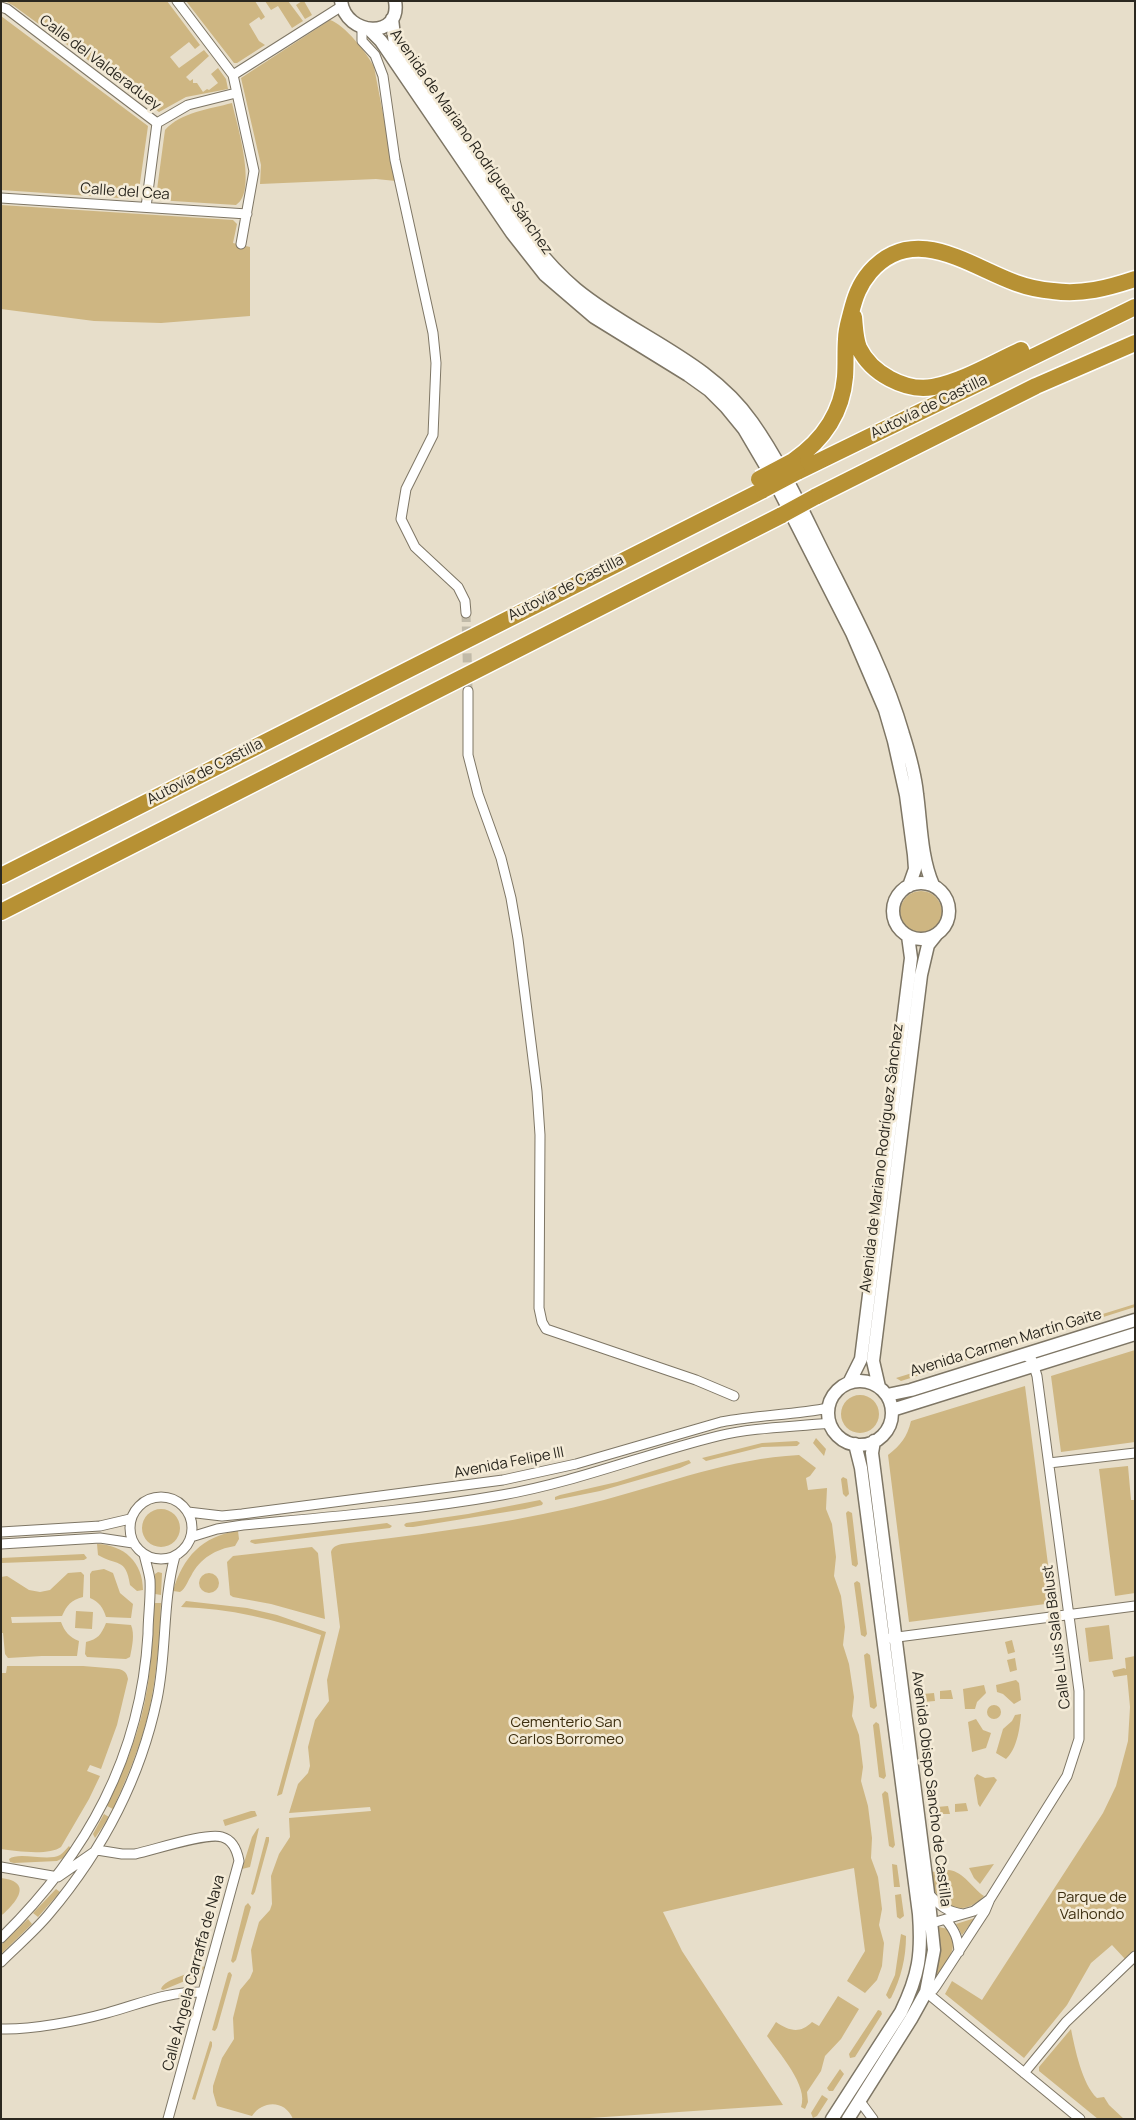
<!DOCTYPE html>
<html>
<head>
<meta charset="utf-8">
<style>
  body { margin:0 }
  #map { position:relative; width:1136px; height:2120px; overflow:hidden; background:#e7deca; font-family:Manrope,sans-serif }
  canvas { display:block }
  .frame { position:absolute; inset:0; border:2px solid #2b2820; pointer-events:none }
</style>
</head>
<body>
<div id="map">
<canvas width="1136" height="2120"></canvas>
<div class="frame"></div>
</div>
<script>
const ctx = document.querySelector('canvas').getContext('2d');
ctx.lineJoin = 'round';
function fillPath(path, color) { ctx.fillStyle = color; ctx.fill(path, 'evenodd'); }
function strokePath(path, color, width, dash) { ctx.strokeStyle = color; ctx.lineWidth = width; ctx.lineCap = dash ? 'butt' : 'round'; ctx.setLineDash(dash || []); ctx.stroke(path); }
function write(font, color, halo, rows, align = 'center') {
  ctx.font = font + ' Manrope,sans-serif'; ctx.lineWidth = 5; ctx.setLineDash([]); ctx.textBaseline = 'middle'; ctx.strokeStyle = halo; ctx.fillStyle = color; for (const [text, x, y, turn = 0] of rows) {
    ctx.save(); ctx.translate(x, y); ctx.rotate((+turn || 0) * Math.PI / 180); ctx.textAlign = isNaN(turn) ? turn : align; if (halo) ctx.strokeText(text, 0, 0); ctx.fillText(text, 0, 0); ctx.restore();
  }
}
const green = new Path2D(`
  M5 1H167L200 45 195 49 189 42 170 57 179 68 204 50 209 56 186 77 190 81 193 79V83H197L203 92 207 89 209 90 218 83 211 74 218 68 226 79 228 89 186 97 159 112 14 6Z
  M186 1H255L265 17 261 20 259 17 249 24 259 41 265 45 237 63H234Z
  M265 1H288L303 21 292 28 278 6 271 10Z
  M302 1H304L312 15 305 19 296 5Z
  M1 16 148 126 138 197 135 199 1 190Z
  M330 20C344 24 368 54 374 67L396 181 376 179 260 184 261 165 241 78Z
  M232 103C237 124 258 192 236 205L157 200 156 197 165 130C181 112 210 109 232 103Z
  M1 205 233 220 237 224 233 243 250 247V316L161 323 94 321 1 309Z
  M900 912a21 21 0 1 1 42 0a21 21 0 1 1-42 0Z
  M1135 1304V1307L901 1381 896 1378Z
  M1135 1350V1442L1061 1452 1051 1376Z
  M1020 1362 1021 1365 919 1397 918 1394Z
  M1025 1386 1053 1603 909 1622 888 1455C901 1445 907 1437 911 1421Z
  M841 1414a19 19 0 1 1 38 0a19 19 0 1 1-38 0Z
  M816 1438 826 1449 824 1456 813 1443Z
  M797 1441 800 1443 797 1446 762 1447 706 1461 702 1458 762 1443Z
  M799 1455 816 1468 810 1476 806 1478 808 1490 827 1488 826 1509 832 1524 836 1557 834 1576 841 1596 845 1627 843 1645 849 1664 854 1697 852 1716 859 1735 863 1767 861 1781 868 1806 872 1838 871 1858 878 1877 882 1909 879 1925 884 1943 882 1966 877 1980 865 1993 847 1981 865 1951 854 1868 663 1912 682 1951 783 2105 575 2119H293C285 2100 263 2100 252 2116L217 2106 213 2092V2086L222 2058 234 2039 233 2018 240 1990 250 1978 253 1971 251 1950 259 1922 270 1910 272 1904 271 1876 279 1854 290 1837 289 1818 371 1811 370 1807 289 1813 298 1784 308 1773 310 1766 308 1747 315 1720 329 1701 327 1680 340 1627 331 1552C334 1542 348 1544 358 1542 441 1532 523 1521 604 1500 671 1482 729 1459 799 1455Z
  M689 1460 691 1463 680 1468 600 1491 555 1500V1497L560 1495 617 1482Z
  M1128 1466 1131 1500H1135V1593L1115 1596 1099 1469Z
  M843 1477 847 1479 849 1494 846 1497 843 1494 841 1479Z
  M540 1500 543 1503 542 1505 525 1509 413 1527H406L404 1525 406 1523 468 1514Z
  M142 1528a19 19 0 1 1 38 0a19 19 0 1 1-38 0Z
  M848 1511 852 1513 858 1564 856 1567 852 1565 846 1513Z
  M387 1523 392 1526 390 1528 255 1544 250 1542 251 1540Z
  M238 1531 239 1539 235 1546C216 1549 200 1558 191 1576 187 1582 186 1588 180 1592L173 1591C183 1557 202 1536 238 1531Z
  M97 1544C124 1545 143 1562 143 1590L137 1591 130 1585C126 1557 116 1566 98 1555Z
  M312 1547 318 1553 325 1619 271 1604 233 1597 230 1595 227 1562 233 1556Z
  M84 1554 87 1558 84 1560 1 1563V1558Z
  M104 1569 113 1573 120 1593 133 1604 131 1618 106 1617C103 1607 99 1602 90 1598V1574L92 1571Z
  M81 1572 84 1575 83 1597C71 1600 67 1605 62 1616L11 1617 12 1623 61 1622C65 1632 69 1637 79 1641L77 1656H42L8 1658 5 1654 3 1633H1V1577L7 1576 29 1590 40 1592 50 1590 68 1573Z
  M158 1572 162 1573 161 1595 155 1594V1574Z
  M199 1583a10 10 0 1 1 20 0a10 10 0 1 1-20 0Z
  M857 1581 860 1583 867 1634 865 1637 861 1635 854 1583Z
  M186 1601 247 1608 277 1615 326 1632 282 1794 277 1796 321 1635C276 1620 229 1608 181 1607Z
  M154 1603H161C159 1647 156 1691 143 1733 135 1759 124 1784 113 1809L107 1806C118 1783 128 1760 136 1735 150 1693 153 1647 154 1603Z
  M76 1611 93 1612 92 1629 75 1628Z
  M106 1623 131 1625C135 1634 132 1647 130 1657L126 1659 87 1657 85 1654 86 1642C98 1639 101 1635 106 1623Z
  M1109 1625 1113 1659 1089 1662 1085 1628Z
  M1012 1640 1015 1652 1008 1654 1005 1642Z
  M867 1653 870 1655 877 1706 874 1709 870 1707 864 1655Z
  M1135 1656V1950L1125 1959 1112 1945 1091 1963 1067 2005 1024 2058 945 1994 952 1981 982 2000 1103 1813 1116 1786 1128 1741 1130 1707 1127 1675 1114 1677 1112 1671 1124 1668 1126 1669 1125 1658Z
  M1015 1658 1017 1670 1010 1672 1007 1660Z
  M7 1666H83L119 1669C125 1671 127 1673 128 1679L117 1725 101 1769 90 1765 87 1771 100 1776 89 1799 61 1847C49 1856 15 1851 1 1849V1673H6Z
  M1016 1680 1019 1683 1021 1700 1014 1704 1003 1694 997 1692 996 1685Z
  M984 1685 986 1693 977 1702 975 1709H965L963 1689Z
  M951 1690 953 1699H940V1691Z
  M934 1693 935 1701 923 1702V1694Z
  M987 1712a7 7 0 1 1 14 0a7 7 0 1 1-14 0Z
  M1021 1714C1020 1728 1017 1749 1006 1759L996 1753 1003 1729 1012 1721 1015 1715Z
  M976 1719 983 1730 991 1733 986 1748 972 1752 968 1722Z
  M876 1722 879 1724 886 1776 884 1779 879 1777 873 1725Z
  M977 1774 985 1778 994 1777 997 1780 980 1807 978 1804 974 1778Z
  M885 1791 888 1793 895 1845 893 1848 889 1846 882 1794Z
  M966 1803 968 1811 955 1812V1804Z
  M948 1806 950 1814H937V1807Z
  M251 1811H255L257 1816 225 1826 223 1820Z
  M104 1814 109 1817 95 1838 93 1834Z
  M259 1828 250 1867 242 1869 252 1837 257 1829Z
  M266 1837H269V1841L255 1892 253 1895 251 1894Z
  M69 1846 71 1849 63 1858 57 1861 14 1863 10 1862 9 1859C19 1851 47 1862 60 1855 63 1853 66 1849 69 1846Z
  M892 1864 897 1865 900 1887H894Z
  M994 1864 980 1884 974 1878 969 1868Z
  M949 1870C964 1872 972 1888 984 1896 971 1911 948 1914 937 1895 933 1888 932 1880 931 1872Z
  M1 1878C35 1882 15 1904 1 1916Z
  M56 1889 60 1892 38 1917 33 1913Z
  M901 1894 904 1916 900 1919 897 1917 895 1895Z
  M248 1903 251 1907 236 1960 233 1963 231 1961 245 1906Z
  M975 1918 962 1935 956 1924Z
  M28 1919 32 1924 1 1954V1945Z
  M939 1927 948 1929C961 1948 946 1963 935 1978L940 1947Z
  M901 1934 906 1936C906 1958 901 1978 891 1998L889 1999 886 1995 895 1975Z
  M202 1966 205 1967 197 1976 163 1990 161 1989C165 1978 192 1975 202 1966Z
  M230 1972 232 1975 217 2028 215 2031 212 2030 228 1973Z
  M838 1996 859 2009 841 2039 825 2056 821 2071 807 2092 808 2102 805 2109 801 2107C809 2086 779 2053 767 2036L776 2022C789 2031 800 2034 812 2022L819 2026Z
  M878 2010 881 2011 882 2014 855 2057 850 2058 849 2054Z
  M1071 2029C1075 2049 1082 2084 1097 2098L1104 2097 1109 2105 1124 2119H1098L1039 2071V2067Z
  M210 2041 212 2042V2046L195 2100 192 2099Z
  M840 2069 844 2074 833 2091H829L827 2088Z
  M822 2095 828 2099 817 2116 813 2118 811 2113Z`);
const streetTunnel = new Path2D(`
  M466 613 468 691`);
const street = new Path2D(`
  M177 1 233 75 254 171 241 244
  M1 7 7 9 157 123
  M362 28V41L375 55 383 76 395 160 433 333 436 363 433 435 406 489 401 519 415 547 458 587 465 601 466 613
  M233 75 342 6
  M157 123 188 105 236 93
  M1 198 247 214
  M146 207 157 123
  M468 691V755L478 794 501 858 511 898 518 939 537 1091 540 1135 539 1308 542 1322 546 1329 696 1380 734 1396
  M1049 1463 1135 1453
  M130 1528a31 31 0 1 1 62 0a31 31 0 1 1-62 0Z
  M188 1512 222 1516 242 1514 503 1480 576 1464 721 1422C757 1415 793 1415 829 1408
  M1 1532 100 1526 130 1519
  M191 1537 217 1529 243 1525C329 1517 417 1510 502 1495 576 1482 645 1454 718 1436 755 1427 793 1427 830 1423
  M1 1544 100 1538 133 1543
  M890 1638 1135 1606
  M1 1867 58 1877 97 1850 122 1854H135C154 1850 207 1832 222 1837 233 1840 237 1850 239 1861L168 2119
  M929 1894C939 1905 947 1912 963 1914
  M946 1920C955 1931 958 1938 959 1952
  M927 1926 932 1923 974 1911 990 1899
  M1 1938C87 1854 141 1756 148 1634 148 1616 151 1598 150 1580 149 1572 146 1563 144 1554
  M1 1962C17 1946 35 1931 49 1914 102 1851 140 1780 157 1699 167 1652 162 1603 175 1556
  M926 1992 933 1990 936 1986 985 1911 990 1899 1067 1776 1079 1739V1691L1037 1376 1032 1360 1025 1355
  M926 1992 1080 2119
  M1 2029C31 2030 78 2021 107 2013 140 2004 168 1991 203 1992
  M1024 2073 1066 2022 1135 1956
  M859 2100 873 2119`);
const secondary = new Path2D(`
  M341 1C346 37 402 39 395 1
  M392 19 395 44C425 88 455 133 485 177 512 216 539 258 576 289 633 336 709 360 752 422 781 463 802 510 824 554 853 612 885 671 903 734 909 753 915 774 917 794 921 824 921 858 933 885
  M370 30 381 41 512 233 545 275 594 317 688 375 709 390 726 407 744 429 774 480 852 633 885 710 894 741 906 795 914 855 915 869 909 886
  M893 911a28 28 0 1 1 56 0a28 28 0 1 1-56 0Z
  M828 1413a32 32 0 1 1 64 0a32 32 0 1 1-64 0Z
  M849 1383 861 1359 911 958 908 936
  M879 1387 873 1361 921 975 928 945 936 935
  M887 1395 911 1390 1135 1320
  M892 1410 1135 1334
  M832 2119 901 2012C919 1975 922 1954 919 1914L861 1468 855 1444
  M848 2119 911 2019 926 1992 934 1950 928 1893 872 1453 874 1441`);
const highway = new Path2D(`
  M854 317C855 327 855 338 859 348 871 373 905 392 933 387 963 381 993 363 1021 350
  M793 461C822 441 842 413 845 377 846 364 845 352 846 339 846 330 849 321 851 313 855 297 859 285 870 272 914 222 969 266 1016 283 1027 287 1041 290 1053 291 1082 295 1108 288 1135 279
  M797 472 1135 307
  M815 497 1036 386 1135 343
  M1 876 763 490
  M1 912 782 515`);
const highwayBridge = new Path2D(`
  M759 479 793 461
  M763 490 797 472
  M782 515 815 497`);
const streetNames = [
  ["Calle del Valderaduey",100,63,37],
  ["Avenida de Mariano Rodríguez Sánchez",471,142,55],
  ["Calle del Cea",125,192,4],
  ["Autovía de Castilla",929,407,-26],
  ["Autovía de Castilla",566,588,-27],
  ["Autovía de Castilla",205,772,-27],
  ["Avenida de Mariano Rodríguez Sánchez",882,1158,-83],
  ["Avenida Carmen Martín Gaite",1006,1343,-17],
  ["Avenida Felipe III",509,1463,-11],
  ["Calle Luis Sala Balust",1057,1637,-97],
  ["Avenida Obispo Sancho de Castilla",931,1789,83],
  ["Calle Ángela Carraffa de Nava",194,1973,-75]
];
const parkNames = [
  ["Cementerio San",566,1723],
  ["Carlos Borromeo",566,1740],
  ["Parque de",1092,1898],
  ["Valhondo",1092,1915]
];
fillPath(green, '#ceb682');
strokePath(streetTunnel, '#c1baa8', 9, [9, 4.5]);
strokePath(street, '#7e7665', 11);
strokePath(secondary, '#7e7665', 15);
strokePath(highway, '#fff', 19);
strokePath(street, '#fff', 9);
strokePath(secondary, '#fff', 12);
strokePath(highway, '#b79134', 16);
strokePath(highwayBridge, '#fff', 19, []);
strokePath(highwayBridge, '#b79134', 16);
write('15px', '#2b2820', '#f4ebd7', streetNames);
write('15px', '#3d2f10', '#f4ebd7', parkNames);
</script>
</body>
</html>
